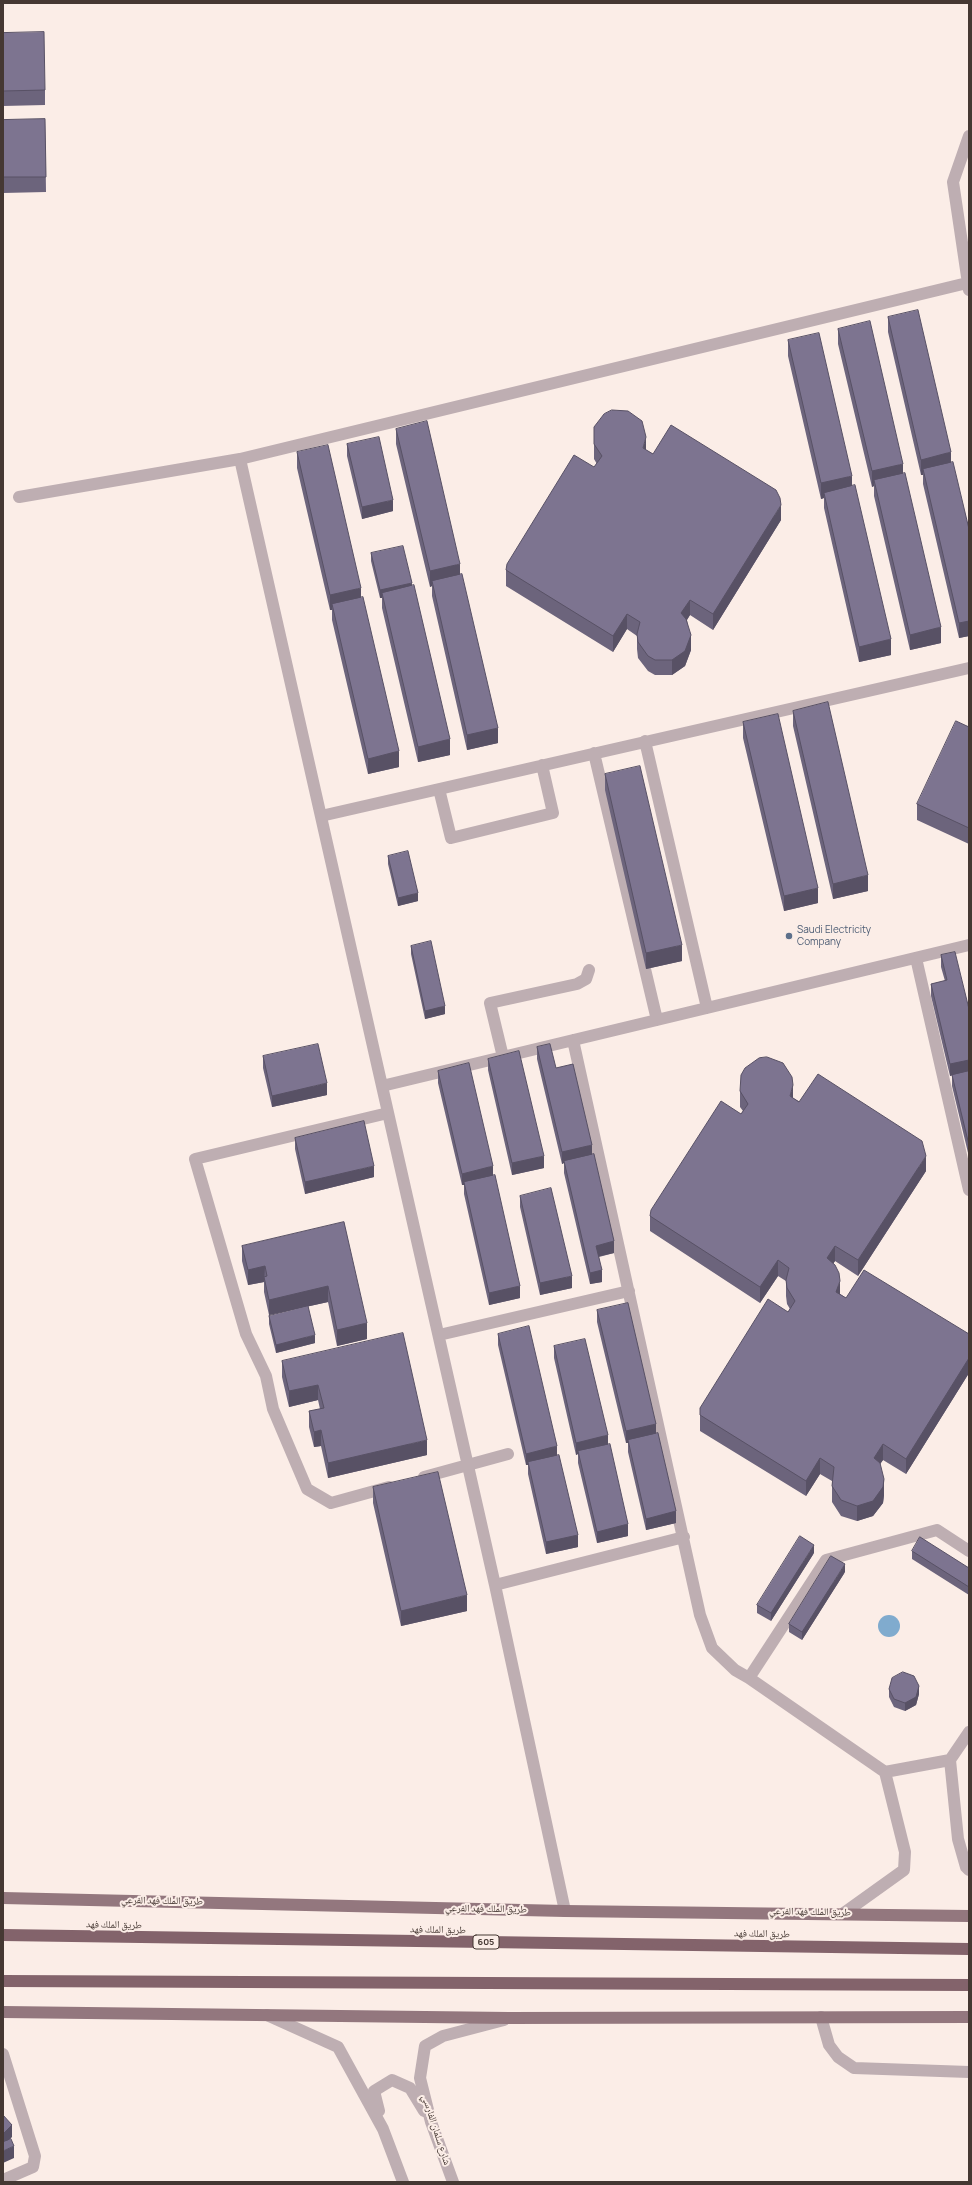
<!DOCTYPE html>
<html>
<head>
<meta charset="utf-8">
<style>
  body { margin:0 }
  #map { position:relative; width:972px; height:2185px; overflow:hidden; background:#fbede7; font-family:Manrope,sans-serif }
  canvas { display:block }
  .frame { position:absolute; inset:0; border:4px solid #453833; pointer-events:none }
</style>
</head>
<body>
<div id="map">
<canvas width="972" height="2185"></canvas>
<div class="frame"></div>
</div>
<script>
const ctx = document.querySelector('canvas').getContext('2d');
ctx.lineJoin = 'round';
function fillPath(path, color) { ctx.fillStyle = color; ctx.fill(path, 'evenodd'); }
function strokePath(path, color, width, dash) { ctx.strokeStyle = color; ctx.lineWidth = width; ctx.lineCap = dash ? 'butt' : 'round'; ctx.setLineDash(dash || []); ctx.stroke(path); }
function write(font, color, halo, rows, align = 'center') {
  ctx.font = font + ' Manrope,"Noto Naskh Arabic",sans-serif'; ctx.lineWidth = 4; ctx.setLineDash([]); ctx.textBaseline = 'middle'; ctx.strokeStyle = halo; ctx.fillStyle = color; for (const [text, x, y, turn = 0] of rows) {
    ctx.save(); ctx.translate(x, y); ctx.rotate((+turn || 0) * Math.PI / 180); ctx.textAlign = isNaN(turn) ? turn : align; if (halo) ctx.strokeText(text, 0, 0); ctx.fillText(text, 0, 0); ctx.restore();
  }
}
const water = new Path2D(`
  M878 1626a11 11 0 1 1 22 0a11 11 0 1 1-22 0Z`);
const minor = new Path2D(`
  M969 290 953 182 969 136
  M19 497 240 459
  M645 741 707 1008
  M594 753 657 1020
  M439 789 451 838 553 813 542 765
  M321 816 969 668
  M916 958 969 1190
  M573 1040 700 1615 712 1648 735 1670 749 1678
  M503 1057 490 1003 577 984 586 979 589 970
  M382 1086 969 945
  M388 1113 195 1159 246 1334 266 1376 273 1409 307 1489 331 1503 389 1487
  M439 1335 629 1291
  M424 1477 508 1454
  M495 1585 684 1537
  M969 1732 950 1760 958 1839 966 1867 969 1870
  M885 1772 950 1760
  M565 1911 495 1585 240 459 967 283
  M844 1913 904 1870 905 1852 885 1772 749 1678 826 1560 937 1530 969 1551
  M267 2015 338 2047 383 2129 403 2182
  M821 2017 829 2045 838 2057 854 2068 969 2072
  M3 2054 35 2156 33 2167 3 2180
  M379 2111 374 2091 392 2080 410 2088 424 2111
  M453 2182 431 2122 420 2078 425 2046 443 2036 504 2020`);
const major = new Path2D(`
  M3 1898 565 1911 969 1916
  M3 2012 509 2018 969 2017`);
const highway = new Path2D(`
  M3 1935 969 1949
  M3 1981 969 1985`);
const wall = new Path2D(`
  M3 33 45 90V105L3 106Z
  M45 119 46 192 3 193V120Z
  M888 317 951 462 969 529V636L959 638 923 484V475H921L888 332Z
  M838 329 903 474 941 643 910 650 874 496V486L872 487 838 344Z
  M788 340 852 486 891 655 859 662 824 508V498L821 499 788 356Z
  M396 429 460 574 498 743 467 750 432 596V586L430 587 396 444Z
  M347 444 393 511 362 519 347 456Z
  M594 444 646 450 653 454 781 520 713 630 690 615 687 620 691 650 685 666 672 675H655L648 671 638 658 637 649V636L627 629 613 652 506 586V570L594 467 597 464 594 459Z
  M297 452 361 598 399 767 368 774 332 620V610H330L297 468Z
  M371 553 412 586 450 755 418 762 382 608V598H380L371 561Z
  M793 711 868 891 833 899 793 726Z
  M743 722 818 903 784 911 743 738Z
  M969 727V844L917 820V804Z
  M605 774 682 961 646 969 605 790Z
  M388 856 418 901 398 906 388 864Z
  M411 946 445 1014 425 1019 411 954Z
  M941 955 969 1009V1157L952 1086V1075L950 1076 931 996V984L945 981 941 967Z
  M537 1047 556 1068 592 1154 614 1253 599 1257 602 1282 590 1284 564 1173V1163L562 1164 537 1059Z
  M263 1056 327 1095 272 1107 263 1068Z
  M488 1059 544 1168 512 1175 488 1070Z
  M438 1071 493 1175 520 1298 489 1305 464 1194V1185H462L438 1083Z
  M740 1091 793 1098 926 1171 858 1276 835 1261 833 1264 840 1294 846 1298 969 1334V1373L906 1474 883 1460 880 1464 884 1495 883 1503 873 1516 857 1521 841 1516 832 1502V1481L820 1474 806 1496 700 1431V1415L788 1312 790 1309 787 1304 786 1296V1281L778 1276 760 1303 650 1231V1216L741 1114 743 1111 740 1107Z
  M295 1138 374 1177 305 1194 295 1149Z
  M520 1196 572 1288 540 1295 520 1207Z
  M344 1222 367 1339 337 1346 328 1302 269 1315 264 1292V1282L248 1285 242 1261V1246Z
  M597 1310 656 1433 676 1523 646 1530 628 1452V1443H626L597 1322Z
  M269 1316 315 1343 276 1353 269 1324Z
  M498 1334 557 1455 578 1547 546 1554 528 1474V1465H526L498 1345Z
  M554 1346 608 1444 628 1536 597 1543 578 1463V1454L576 1455 554 1358Z
  M282 1361 427 1455 328 1478 321 1446 314 1447 309 1427V1411L320 1409 318 1400 289 1407 282 1377Z
  M373 1487 467 1611 401 1626 373 1503Z
  M912 1551 969 1568V1595L912 1559Z
  M814 1553 771 1621 757 1613V1605Z
  M845 1572 802 1640 789 1632V1624Z
  M889 1689 919 1694 916 1705 905 1711 894 1707 889 1697Z`);
const shadedWall = new Path2D(`
  M646 437V452L643 448Z
  M951 452V468L923 469V475H921V460Z
  M903 464V479L874 480V486L872 487V471Z
  M852 476V491L824 493V498L821 499V483Z
  M393 500V511L362 519V507Z
  M781 505V520L713 630V614Z
  M460 564V580L432 581V586L430 587V571Z
  M412 583V591L382 593V598H380V590Z
  M361 588V603L332 604V610H330V595Z
  M690 600V615L681 629V613Z
  M627 614V629L613 652V636Z
  M969 621V636L959 638V623Z
  M941 627V643L910 650V635Z
  M691 635V650L685 666 672 675V660Z
  M891 639V655L859 662V647Z
  M498 728V743L467 750V735Z
  M450 739V755L418 762V747Z
  M399 751V767L368 774V759Z
  M868 875V891L833 899V884Z
  M818 888V903L784 911V896Z
  M418 893V901L398 906V898Z
  M682 945V961L646 969V953Z
  M445 1006V1014L425 1019V1011Z
  M969 1060V1071L950 1076V1064Z
  M327 1083V1095L272 1107V1096Z
  M793 1085V1101L790 1096Z
  M592 1145V1157L564 1161V1163L562 1164V1152Z
  M544 1156V1168L512 1175V1163Z
  M926 1156V1171L858 1276V1260Z
  M374 1166V1177L305 1194V1182Z
  M493 1166V1178L464 1182V1185H462V1174Z
  M614 1241V1253L596 1257V1246Z
  M835 1246V1261L827 1273V1258Z
  M778 1260V1276L760 1303V1287Z
  M265 1266 264 1282 248 1285V1270Z
  M602 1270V1282L590 1284V1273Z
  M572 1276V1288L540 1295V1283Z
  M840 1281V1297L836 1292Z
  M328 1286V1302L269 1315V1300Z
  M520 1286V1298L489 1305V1293Z
  M367 1323V1339L337 1346V1330Z
  M315 1335V1343L276 1353V1345Z
  M969 1358V1373L906 1474V1459Z
  M318 1385V1400L289 1407V1391Z
  M656 1424V1436L628 1440V1443H626V1431Z
  M321 1430V1446L314 1447V1432Z
  M608 1435V1447L578 1451V1454L576 1455V1443Z
  M427 1440V1455L328 1478V1463Z
  M883 1444V1460L874 1473V1458Z
  M557 1446V1458L528 1462V1465H526V1454Z
  M820 1458V1474L806 1496V1481Z
  M884 1479V1495L883 1503 873 1516 857 1521V1506Z
  M676 1511V1523L646 1530V1519Z
  M628 1524V1536L597 1543V1532Z
  M578 1535V1547L546 1554V1542Z
  M814 1545V1553L771 1621V1613Z
  M845 1564V1572L802 1640V1632Z
  M467 1595V1611L401 1626V1611Z
  M919 1686V1694L916 1705 905 1711V1703Z
  M12 2125V2137L3 2146V2134Z
  M14 2146V2158L3 2163V2151Z`);
const building = new Path2D(`
  M44 32 45 90 3 91V33Z
  M45 119 46 177H3V120Z
  M918 310 951 452 921 460 888 317Z
  M870 321 903 464 872 471 838 329Z
  M819 333 852 476 821 483 788 340Z
  M612 410 628 411 642 421 646 437 643 448 653 454 671 425 776 490 780 498 781 505 713 614 690 600 681 613 686 619 691 635 685 651 672 660H655L648 656 638 642 637 634 640 622 627 614 613 636 506 570 507 564 574 455 594 467 602 456 594 444V427L604 414Z
  M427 421 460 564 430 571 396 429Z
  M379 437 393 500 362 507 347 444Z
  M328 445 361 588 330 595 297 452Z
  M953 462 969 529V621L959 623 923 469Z
  M905 473 941 627 910 635 874 480Z
  M855 485 891 639 859 647 824 493Z
  M403 546 412 583 380 590 371 553Z
  M462 574 498 728 467 735 432 581Z
  M414 585 450 739 418 747 382 593Z
  M363 597 399 751 368 759 332 604Z
  M828 702 868 875 833 884 793 711Z
  M778 714 818 888 784 896 743 722Z
  M956 721 969 727V828L917 804Z
  M640 766 682 945 646 953 605 774Z
  M408 851 418 893 398 898 388 856Z
  M431 941 445 1006 425 1011 411 946Z
  M955 952 969 1009V1060L950 1064 931 984 947 980 941 955Z
  M318 1044 327 1083 272 1096 263 1056Z
  M550 1044 556 1068 573 1064 592 1145 562 1152 537 1047Z
  M519 1051 544 1156 512 1163 488 1059Z
  M767 1057 783 1063 792 1077 793 1085 790 1096 799 1102 818 1074 922 1141 926 1156 858 1260 835 1246 827 1258 835 1265 839 1273 840 1281 836 1292 846 1298 864 1270 969 1334V1358L906 1459 883 1444 874 1458 880 1463 884 1479 883 1487 873 1501 857 1506 841 1500 832 1486 834 1467 820 1458 806 1481 700 1415V1408L768 1299 788 1312 795 1301 787 1288 786 1280 789 1268 778 1260 760 1287 650 1216 651 1210 721 1101 741 1114 748 1104 740 1091 741 1075 745 1068 759 1058Z
  M469 1063 493 1166 462 1174 438 1071Z
  M969 1071V1145L952 1075Z
  M364 1121 374 1166 305 1182 295 1138Z
  M594 1154 614 1241 596 1246 602 1270 590 1273 564 1161Z
  M495 1175 520 1286 489 1293 464 1182Z
  M551 1188 572 1276 540 1283 520 1196Z
  M344 1222 367 1323 337 1330 328 1286 269 1300 264 1277 267 1276 265 1266 248 1270 242 1246Z
  M628 1303 656 1424 626 1431 597 1310Z
  M308 1306 315 1335 276 1345 269 1316Z
  M529 1326 557 1446 526 1454 498 1334Z
  M403 1333 427 1440 328 1463 321 1430 314 1432 309 1411 324 1408 318 1385 289 1391 282 1361Z
  M585 1339 608 1435 576 1443 554 1346Z
  M658 1433 676 1511 646 1519 628 1440Z
  M610 1444 628 1524 597 1532 578 1451Z
  M559 1455 578 1535 546 1542 528 1462Z
  M438 1472 467 1595 401 1611 373 1487Z
  M800 1536 814 1545 771 1613 757 1605Z
  M920 1537 969 1568V1587L912 1551Z
  M831 1556 845 1564 802 1632 789 1624Z
  M903 1672 914 1676 919 1686 916 1697 905 1703 894 1699 889 1689 892 1678Z
  M3 2115 12 2125 3 2134Z
  M11 2139 14 2146 3 2151V2142Z`);
const markers = [
  [789,936,4,"#5c6f8a"]
];
const shields = [
  [486,1942,26]
];
const shieldNames = [
  ["605",486,1942]
];
const serviceNames = [
  ["Saudi Electricity",797,930],
  ["Company",797,942]
];
const streetNames = [
  ["طريق الملك فهد الفرعي",162,1901,1],
  ["طريق الملك فهد الفرعي",486,1909,1],
  ["طريق الملك فهد الفرعي",810,1912,1],
  ["طريق الملك فهد",114,1925,1],
  ["طريق الملك فهد",438,1930,1],
  ["طريق الملك فهد",762,1934,1],
  ["شارع سلمان الفارسي",436,2130,72]
];
fillPath(water, '#80abce');
strokePath(minor, '#beaeb2', 12);
strokePath(major, '#93777e', 12);
strokePath(highway, '#83636b', 12);
fillPath(wall, '#6c647c');
fillPath(shadedWall, '#585165');
fillPath(building, '#7d7490');
strokePath(building, '#585165', 1);
for (const [x, y, r, color] of markers) { const dot = new Path2D(); dot.arc(x, y, r, 0, 2 * Math.PI); ctx.fillStyle = color; ctx.fill(dot); strokePath(dot, '#fbede7', 1.5); }
for (const [x, y, w] of shields) { const box = new Path2D(); box.roundRect(x - w / 2, y - 7, w, 14, 3); ctx.fillStyle = '#fbede7'; ctx.fill(box); strokePath(box, '#453833', 1); }
write('bold 9px', '#453833', null, shieldNames);
write('10px', '#4e5e75', '#fbede7', serviceNames, 'left');
write('10px', '#453833', '#fbede7', streetNames);
</script>
</body>
</html>
